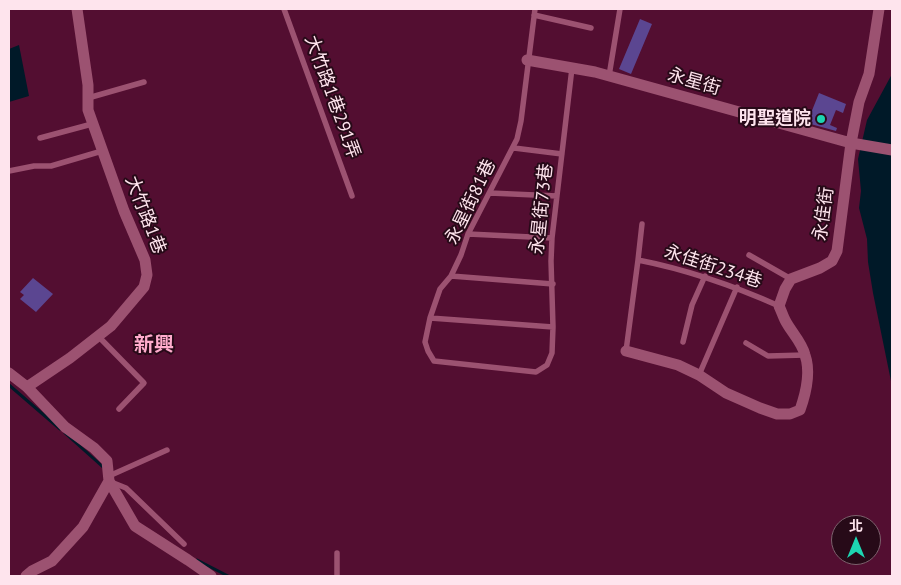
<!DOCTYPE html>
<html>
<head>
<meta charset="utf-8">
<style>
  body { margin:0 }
  #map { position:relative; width:901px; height:585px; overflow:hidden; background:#530e31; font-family:"PT Sans","Noto Sans TC",sans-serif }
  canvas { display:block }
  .frame { position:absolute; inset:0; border:10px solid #fee4ed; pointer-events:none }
  .north { position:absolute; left:831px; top:515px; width:50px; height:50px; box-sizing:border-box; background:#270a18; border:1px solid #7d616d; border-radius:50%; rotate:0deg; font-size:14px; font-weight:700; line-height:20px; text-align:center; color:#fee4ed }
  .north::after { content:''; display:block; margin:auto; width:18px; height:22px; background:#1dd5b1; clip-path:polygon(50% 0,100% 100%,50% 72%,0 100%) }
</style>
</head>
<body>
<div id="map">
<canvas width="901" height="585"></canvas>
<div class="frame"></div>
<div class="north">北</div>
</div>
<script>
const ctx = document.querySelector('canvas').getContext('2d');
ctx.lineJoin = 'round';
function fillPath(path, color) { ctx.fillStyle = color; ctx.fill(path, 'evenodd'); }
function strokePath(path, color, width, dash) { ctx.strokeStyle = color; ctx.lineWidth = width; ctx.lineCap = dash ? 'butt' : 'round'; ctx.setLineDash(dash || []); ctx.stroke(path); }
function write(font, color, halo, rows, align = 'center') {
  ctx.font = font + ' "PT Sans","Noto Sans TC",sans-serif'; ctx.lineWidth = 4; ctx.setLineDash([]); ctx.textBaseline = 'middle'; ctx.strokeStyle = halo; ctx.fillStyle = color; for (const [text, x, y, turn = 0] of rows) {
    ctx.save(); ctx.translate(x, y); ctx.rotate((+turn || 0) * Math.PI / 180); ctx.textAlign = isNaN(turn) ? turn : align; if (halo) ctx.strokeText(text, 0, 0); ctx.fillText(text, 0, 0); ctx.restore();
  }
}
const water = new Path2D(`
  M19 45 29 96 9 102V49Z
  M892 74V386L873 293 868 262 867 239 859 208 861 191 858 159 867 120Z`);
const stream = new Path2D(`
  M9 385 60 429
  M65 433 103 467
  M197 560 228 576`);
const building = new Path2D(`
  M640 19 652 24 631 74 619 69Z
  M819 93 846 104 843 113 836 110 830 125 837 128 836 131 807 123Z
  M33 278 53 294 36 312 20 299 24 295 20 292Z`);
const service = new Path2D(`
  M284 9 352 196
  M535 9 521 121 517 139 468 234 461 255 451 276 440 289 430 318 425 342 428 351 434 361 536 372 547 365 552 353 553 327 551 261 552 238 572 68
  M534 15 591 28
  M609 76 620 9
  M88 98 144 82
  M40 138 92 124
  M514 148 562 154
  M9 171 34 166H51L102 151
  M490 193 557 196
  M468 234 552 238
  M749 255 791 279
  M638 260 642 224
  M451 276 553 284
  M430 318 553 327
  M98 336 144 383 119 409
  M683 342 692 305 705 276
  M746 343 768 356 805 355
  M626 351 638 260C689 270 732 285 779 306
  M699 375 737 287
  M109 476 167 450
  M111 482 126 488 184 544
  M337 576V553`);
const minor = new Path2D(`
  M527 60 595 72 851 143 892 150
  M626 351 678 365 699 375 726 393 760 408 777 414H790L800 410C806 393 811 372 805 355 802 342 791 332 785 320 783 316 781 310 779 306L785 289 791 279 820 268 832 261 837 251 851 143 859 102 869 74 879 9
  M9 373 27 387 65 427 94 448 107 461 109 481 83 527 52 561 32 571 26 576
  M27 387 70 358 111 326 144 287 147 275 145 260 124 211 88 110V85L77 9
  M109 481 135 526 188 560 211 576`);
const markers = [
  [821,119,5,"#1dd5b1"]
];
const streetNames = [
  ["永星街",694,82,16],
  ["大竹路1巷291弄",332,97,70],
  ["永星街81巷",471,202,-64],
  ["永星街73巷",542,209,-84],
  ["永佳街",824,214,-82],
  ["大竹路1巷",145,215,69],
  ["永佳街234巷",713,267,18]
];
const poiNames = [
  ["明聖道院",811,119]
];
const quarterNames = [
  ["新興",154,345]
];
fillPath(water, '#001928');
strokePath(stream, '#001928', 3);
fillPath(building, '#5b4691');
strokePath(service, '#9c5271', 5.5);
strokePath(minor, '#9c5271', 11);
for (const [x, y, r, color] of markers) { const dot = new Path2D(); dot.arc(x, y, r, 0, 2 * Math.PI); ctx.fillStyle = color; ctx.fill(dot); strokePath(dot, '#270a18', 2); }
write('18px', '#fee4ed', '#270a18', streetNames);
write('bold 18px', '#fee4ed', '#270a18', poiNames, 'right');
write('bold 20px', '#ffaccd', '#270a18', quarterNames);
</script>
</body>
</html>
